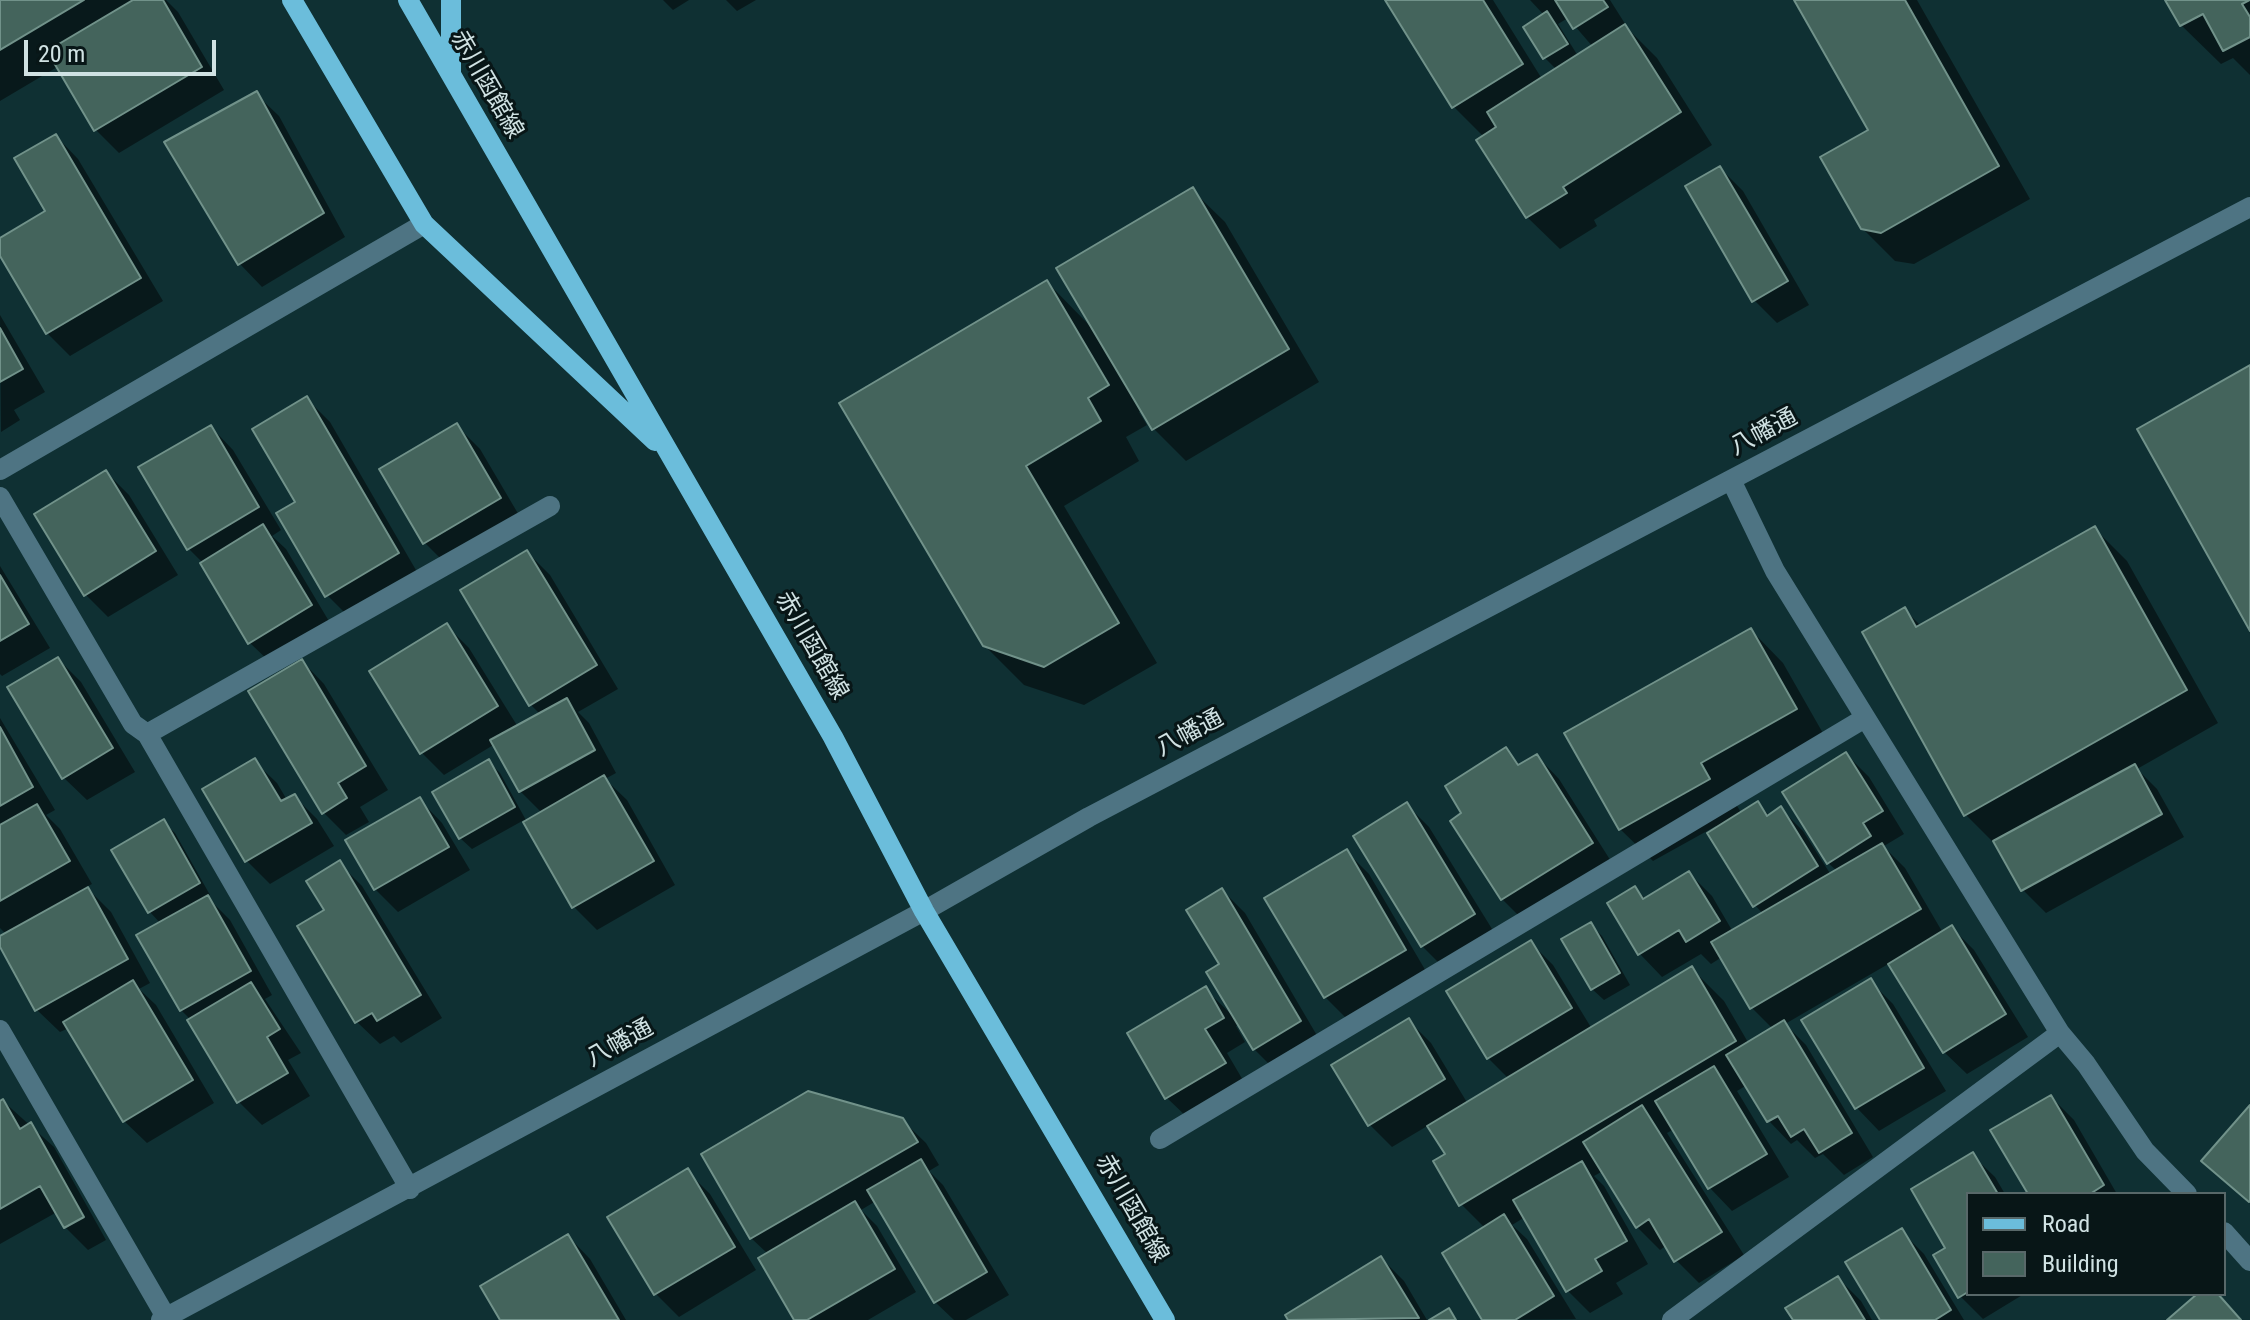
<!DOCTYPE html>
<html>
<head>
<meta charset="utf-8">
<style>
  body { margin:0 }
  #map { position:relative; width:2250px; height:1320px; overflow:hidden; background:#0f3033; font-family:"Roboto Condensed",sans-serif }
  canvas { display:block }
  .legend { position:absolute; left:1966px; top:1192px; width:260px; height:104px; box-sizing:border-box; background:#081617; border:2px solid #586869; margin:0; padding:10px 14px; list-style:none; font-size:24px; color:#d0e2e3 }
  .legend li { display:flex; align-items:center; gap:16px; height:40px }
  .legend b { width:40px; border:2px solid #586869 }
  .scale { position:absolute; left:24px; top:40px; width:192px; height:36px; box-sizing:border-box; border:4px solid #d0e2e3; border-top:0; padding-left:10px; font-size:24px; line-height:28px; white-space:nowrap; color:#d0e2e3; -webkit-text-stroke:6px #081617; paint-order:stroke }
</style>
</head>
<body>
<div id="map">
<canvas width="2250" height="1320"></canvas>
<ul class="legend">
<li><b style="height:10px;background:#6bbddb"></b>Road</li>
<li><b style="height:22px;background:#44645c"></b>Building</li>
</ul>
<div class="scale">20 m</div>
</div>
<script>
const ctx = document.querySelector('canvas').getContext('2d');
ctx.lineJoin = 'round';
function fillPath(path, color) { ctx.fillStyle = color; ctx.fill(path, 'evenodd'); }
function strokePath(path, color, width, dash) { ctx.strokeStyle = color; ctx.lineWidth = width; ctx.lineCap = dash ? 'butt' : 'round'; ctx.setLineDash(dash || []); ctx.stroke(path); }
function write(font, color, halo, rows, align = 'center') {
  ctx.font = font + ' "Roboto Condensed","Noto Sans JP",sans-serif'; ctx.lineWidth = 6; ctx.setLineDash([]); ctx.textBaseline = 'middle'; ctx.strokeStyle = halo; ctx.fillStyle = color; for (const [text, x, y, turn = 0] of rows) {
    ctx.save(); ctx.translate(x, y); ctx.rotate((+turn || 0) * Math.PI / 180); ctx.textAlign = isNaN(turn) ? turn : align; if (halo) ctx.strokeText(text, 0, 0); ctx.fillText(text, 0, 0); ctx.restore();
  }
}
const shadow = new Path2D(`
  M0 0H166L178 12 224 90 119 153 96 130 59 66 0 101Z
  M663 0H689L673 10Z
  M726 0H756L737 11Z
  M1388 0H1493L1542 79 1557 70 1545 58 1544 15 1530 0H1610L1629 30 1657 58 1712 145 1594 220 1597 226 1560 249 1527 217 1484 137 1454 107ZM1568 18 1593 47 1578 56 1558 24Z
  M1797 0H1917L2030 199 1914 264 1895 261 1862 228 1871 131Z
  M2167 0H2250V75L2233 58 2221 64 2181 25Z
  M256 94 279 116 345 237 262 287 240 264Z
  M56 136 78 159 163 301 70 356 47 333 0 252V240L48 211Z
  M1720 168 1743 191 1809 305 1777 323 1754 300Z
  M1192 190 1225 222 1319 382 1186 461 1154 429 1143 410 1139 412 1147 425 1126 437 1139 461 1064 506 1157 663 1084 705 1024 685 984 645 1047 282 1092 328Z
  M0 315 45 392 14 410 20 420 1 432Z
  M307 399 330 422 420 577 350 618 327 595Z
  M457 426 480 449 523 522 447 565 424 542Z
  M211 427 233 450 281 530 272 536 286 549 333 628 273 665 250 643 203 563 188 548Z
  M106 472 129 495 178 575 108 617 85 594Z
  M2095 529 2127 561 2218 723 2137 769 2157 789 2184 837 2046 913 2023 890 1999 848 1966 815 1905 610 1922 627Z
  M527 552 550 575 618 689 578 712 589 723 616 773 605 779 627 800 675 885 597 930 574 907 524 820 472 849 460 838 489 762 500 773 527 822 542 813 520 791 495 744 444 775 421 752 447 626 469 648 518 727 541 715 531 705Z
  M0 566 50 648 2 676 0 674Z
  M1751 630 1783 663 1828 742 1731 796 1742 814 1758 804 1770 816 1781 809 1803 831 1831 875 1837 871 1828 863 1846 754 1869 777 1904 834 1884 846 1886 849 1905 868 1943 933 1951 927 1974 950 2028 1037 1967 1074 1944 1052 1890 963 1785 1024 1806 1045 1873 1157 1844 1175 1823 1154 1815 1158 1797 1140 1791 1144 1769 1121 1747 1085 1737 1091 1789 1177 1732 1211 1710 1188 1674 1129 1667 1133 1744 1255 1699 1283 1676 1260 1667 1245 1660 1250 1637 1227 1603 1171 1594 1176 1604 1186 1648 1264 1616 1283 1623 1294 1590 1313 1567 1290 1525 1217 1512 1225 1527 1239 1576 1319 1484 1320 1485 1228 1461 1204 1447 1155 1429 1125 1392 1147 1370 1125 1408 1020 1431 1043 1468 1104 1509 1079 1488 1058 1530 942 1553 965 1592 1029 1692 969 1724 1001 1749 1044 1773 1029 1752 1008 1722 957 1711 964 1701 954 1662 977 1640 954 1634 888 1646 899 1689 873 1712 896 1733 932 1763 914 1755 905 1716 826 1653 861 1620 829Z
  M58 659 81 682 135 772 87 800 64 778Z
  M302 661 324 684 388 790 360 807 369 822 346 835 323 812Z
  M0 718 55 810 46 815 60 829 92 884 86 887 111 912 150 983 139 989 156 1005 214 1103 147 1143 124 1121 69 1028 60 1032 37 1010 0 943V938L6 934 0 928Z
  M1506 750 1521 766 1537 756 1559 779 1614 866 1525 922 1502 899 1464 814Z
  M254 761 277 783 287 800 294 796 317 819 334 846 270 884 247 861 205 789Z
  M420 800 442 823 470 870 398 912 375 889Z
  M1407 805 1429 827 1497 937 1445 969 1422 946Z
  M163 822 175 833 210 895 207 897 230 920 272 995 265 999 301 1053 288 1060 310 1096 262 1125 239 1102 191 1020 181 1010 161 924 150 912Z
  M1346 851 1369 874 1427 973 1348 1020 1325 997Z
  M339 863 362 886 442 1018 401 1043 394 1036 380 1044 357 1022 326 911Z
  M1222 890 1245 913 1322 1044 1277 1072 1254 1049 1240 1024 1236 1026 1245 1042 1227 1053 1247 1087 1190 1120 1167 1098 1205 989 1233 1016 1221 965Z
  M1591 925 1602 936 1630 985 1604 1000 1592 989Z
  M1870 981 1893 1004 1946 1091 1879 1131 1857 1108 1804 1021Z
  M2051 1097 2074 1120 2117 1194H2030Z
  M3 1101 54 1147 106 1240 88 1250 65 1227 57 1212 0 1244V1103Z
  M902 1120 926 1143 939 1165 929 1171 943 1185 1009 1295 966 1320H954L935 1302 876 1201 861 1210 877 1226 916 1292 868 1320H796L768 1254 751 1238Z
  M1972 1155 1995 1177 2005 1194H1968V1294H2024L1983 1319 1960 1296 1947 1249Z
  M687 1171 710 1194 756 1270 679 1317 656 1294 610 1217Z
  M1901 1231 1924 1254 1964 1320H1882Z
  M568 1236 590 1259 626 1320H503Z
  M1381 1258 1404 1281 1427 1320H1291L1288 1316Z
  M1838 1278 1861 1301 1872 1320H1795Z`);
const building = new Path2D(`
  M0 0H84L0 50Z
  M133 0H163L202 67 94 131 47 51Z
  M1385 0H1483L1523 64 1452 108Z
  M1555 0H1603L1608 7 1573 29Z
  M1794 0H1905L1999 166 1881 233 1861 229 1820 157 1868 130Z
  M2165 0H2250L2242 4 2250 17V37L2223 51 2203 14 2180 26Z
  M1547 11 1568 44 1543 59 1523 27Z
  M1625 24 1681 112 1563 187 1567 193 1526 218 1476 140 1496 127 1487 112Z
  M257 91 324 213 238 265 164 142Z
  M56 134 141 278 46 334 0 256V238L45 211 14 158Z
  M1720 166 1788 281 1752 302 1685 186Z
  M1193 187 1289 349 1152 430 1056 268Z
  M1047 280 1109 385 1088 398 1101 421 1026 466 1119 623 1044 667 983 646 839 403Z
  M0 328 23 369 0 382Z
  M2250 365V631L2137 429Z
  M307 396 399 553 325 597 276 513 295 502 252 429Z
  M457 423 501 498 423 544 379 469Z
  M211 425 259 507 187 550 138 467Z
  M106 470 156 551 84 596 34 514Z
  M263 524 312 605 248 644 200 563Z
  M2095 526 2187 690 1964 816 1862 632 1905 607 1916 627Z
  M527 550 597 665 529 706 460 590Z
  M0 575 29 624 0 641Z
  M447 623 498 706 420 754 369 671Z
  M1751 628 1797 709 1701 763 1710 779 1619 830 1564 733Z
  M58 657 113 748 62 779 7 687Z
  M302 659 366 766 338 783 347 798 322 814 248 691Z
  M567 698 595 750 519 792 490 740Z
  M0 727 33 787 0 806Z
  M1506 747 1518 765 1537 754 1593 843 1501 900 1450 821 1461 813 1445 786Z
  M1846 752 1883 811 1863 823 1871 836 1827 864 1782 792Z
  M255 758 281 801 295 794 312 823 245 862 202 789Z
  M489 759 515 807 459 839 432 792Z
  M2135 764 2162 814 2021 891 1993 841Z
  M604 775 654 861 572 908 523 822Z
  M420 797 449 847 374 890 345 840Z
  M1758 801 1767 816 1781 806 1818 866 1753 907 1707 833Z
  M1407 802 1475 914 1421 947 1353 836Z
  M37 804 70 861 0 901V825Z
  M164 819 200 883 148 913 111 850Z
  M1882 843 1921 909 1750 1009 1711 942Z
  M1347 849 1406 950 1324 998 1264 898Z
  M340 860 421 995 377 1021 372 1013 355 1023 297 926 324 910 306 881Z
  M1689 871 1720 921 1686 942 1679 930 1638 955 1607 903 1635 886 1643 899Z
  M88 887 128 959 35 1011 0 947V936Z
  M1222 888 1301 1021 1253 1050 1206 972 1219 964 1186 910Z
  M208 895 251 971 180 1011 136 935Z
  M1591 922 1620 973 1591 990 1561 939Z
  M1952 925 2006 1014 1943 1053 1888 964Z
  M1531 940 1572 1008 1487 1059 1446 991Z
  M1692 966 1736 1041 1459 1206 1433 1161 1445 1154 1427 1126Z
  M1871 978 1924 1068 1855 1109 1801 1020Z
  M133 980 193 1080 123 1122 63 1022Z
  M251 982 280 1029 267 1037 288 1073 237 1103 187 1020Z
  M1206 986 1224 1018 1205 1029 1226 1063 1165 1099 1127 1033Z
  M1409 1018 1445 1079 1368 1126 1331 1065Z
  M1784 1020 1852 1133 1819 1153 1804 1129 1791 1137 1778 1116 1767 1122 1726 1055Z
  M1714 1066 1767 1154 1708 1189 1655 1101Z
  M808 1091 903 1118 918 1142 750 1239 701 1154Z
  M2051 1095 2104 1185 2090 1194H2028L1990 1130Z
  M3 1099 20 1129 31 1122 84 1217 64 1228 40 1186 0 1209V1101Z
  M1642 1105 1722 1232 1674 1262 1649 1219 1636 1228 1583 1142Z
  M2250 1105V1201L2249 1202 2201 1161Z
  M1973 1152 1998 1194H1968V1292L1958 1298 1933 1255 1945 1248 1911 1189Z
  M921 1159 987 1272 934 1303 867 1190Z
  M1582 1161 1627 1241 1595 1259 1602 1271 1566 1292 1513 1200Z
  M688 1168 735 1247 654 1295 607 1217Z
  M855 1201 895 1269 807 1320H794L758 1258Z
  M1504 1214 1554 1296 1515 1320H1482L1442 1253Z
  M1902 1228 1951 1310 1935 1320H1880L1845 1262Z
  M568 1234 619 1320H500L480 1286Z
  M1381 1256 1419 1318 1288 1320 1285 1315Z
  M1838 1276 1865 1320H1793L1785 1308Z
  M2197 1294H2218L2241 1320H2167Z
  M1449 1308 1456 1320H1429Z`);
const minor = new Path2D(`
  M0 470 424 224
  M1731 480 1775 571 2060 1033 2086 1064 2145 1151 2187 1194
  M0 497 133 724 147 734
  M0 1030 166 1317
  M1160 1139 1865 718
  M410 1189 147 734 550 506
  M2224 1232 2250 1261
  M161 1320 924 911 1089 817 2250 207
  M1672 1320 2060 1033`);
const major = new Path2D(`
  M292 0 424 224 655 441
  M408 0 833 737 924 911 1165 1320
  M451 72V0`);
const streetNames = [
  ["赤川函館線",486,85,60],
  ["八幡通",1764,433,-28],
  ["赤川函館線",811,646,60],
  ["八幡通",1190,734,-28],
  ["八幡通",620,1044,-29],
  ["赤川函館線",1131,1209,60]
];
fillPath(shadow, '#0007');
fillPath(building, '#44645c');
strokePath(building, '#71928a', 2);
strokePath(minor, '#4e7483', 20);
strokePath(major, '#6bbddb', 20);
write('24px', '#d0e2e3', '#081617', streetNames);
</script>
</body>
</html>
